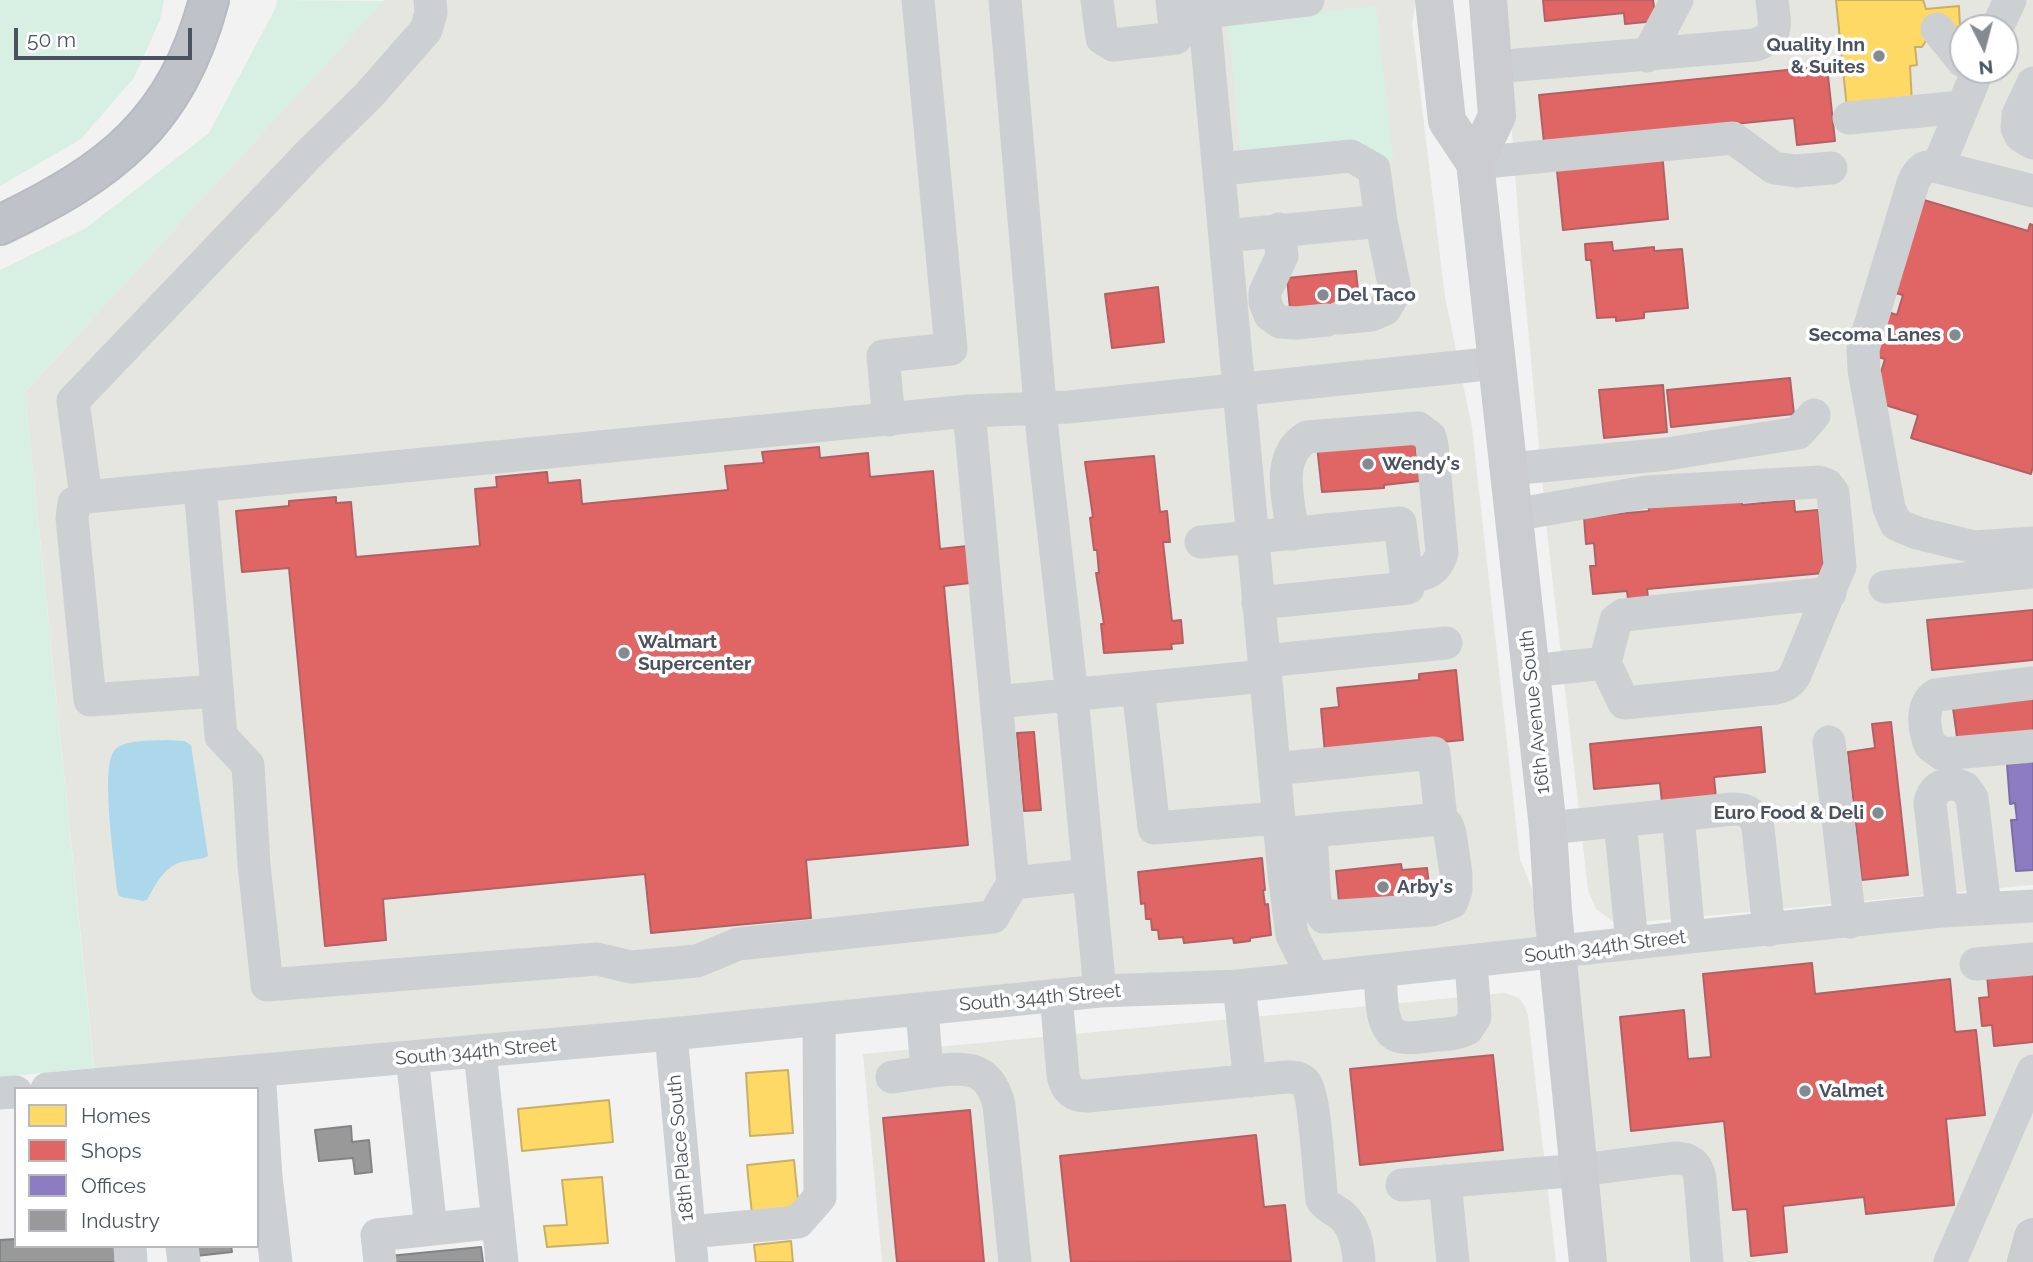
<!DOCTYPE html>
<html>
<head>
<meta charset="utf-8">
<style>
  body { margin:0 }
  #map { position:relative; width:2033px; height:1262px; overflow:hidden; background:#f2f2f2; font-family:Raleway,sans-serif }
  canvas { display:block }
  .legend { position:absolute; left:14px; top:1087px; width:245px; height:161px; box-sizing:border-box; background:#fff; border:2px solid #b6babf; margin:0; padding:9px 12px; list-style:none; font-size:21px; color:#49525e }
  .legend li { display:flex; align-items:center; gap:14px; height:35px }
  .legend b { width:35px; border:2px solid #b6babf }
  .north { position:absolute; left:1949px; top:14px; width:70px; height:70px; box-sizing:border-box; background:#fff; border:2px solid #b6babf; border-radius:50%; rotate:174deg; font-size:19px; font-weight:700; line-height:28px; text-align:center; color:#49525e }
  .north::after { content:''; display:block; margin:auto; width:24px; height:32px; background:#848a92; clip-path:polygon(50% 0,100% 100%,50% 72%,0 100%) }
  .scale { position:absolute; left:14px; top:28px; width:178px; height:32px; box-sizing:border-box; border:4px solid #49525e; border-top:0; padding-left:9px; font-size:21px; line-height:24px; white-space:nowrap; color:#49525e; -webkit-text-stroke:5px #fff; paint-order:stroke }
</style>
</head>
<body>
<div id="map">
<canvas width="2033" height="1262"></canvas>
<ul class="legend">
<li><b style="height:19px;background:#ffd966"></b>Homes</li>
<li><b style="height:19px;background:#e06666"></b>Shops</li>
<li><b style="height:19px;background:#8e7cc3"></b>Offices</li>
<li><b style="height:19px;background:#999"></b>Industry</li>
</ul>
<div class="north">N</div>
<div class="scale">50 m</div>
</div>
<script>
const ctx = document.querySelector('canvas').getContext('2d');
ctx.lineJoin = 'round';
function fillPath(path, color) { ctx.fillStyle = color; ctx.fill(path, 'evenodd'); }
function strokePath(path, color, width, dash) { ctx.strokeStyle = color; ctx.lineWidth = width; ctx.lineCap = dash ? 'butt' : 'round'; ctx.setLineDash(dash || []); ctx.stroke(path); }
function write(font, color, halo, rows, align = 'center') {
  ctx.font = font + ' Raleway,sans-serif'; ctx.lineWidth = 7; ctx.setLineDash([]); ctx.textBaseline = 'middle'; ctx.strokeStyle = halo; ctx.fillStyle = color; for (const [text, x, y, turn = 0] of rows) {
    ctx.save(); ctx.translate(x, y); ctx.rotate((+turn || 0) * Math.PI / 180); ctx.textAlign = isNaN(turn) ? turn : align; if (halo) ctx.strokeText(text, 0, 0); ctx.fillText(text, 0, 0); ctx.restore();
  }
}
const commercial = new Path2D(`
  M384 0H1416L1412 24 1445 297 1472 427 1520 859 1558 951 2033 906V1262H1588L1558 952 96 1084 25 392Z
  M1502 0H2033V885L1631 923H1615L1596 909 1588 890 1547 532 1521 253ZM1963 28H2005V70H1963Z
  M1505 993 1519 998 1524 1005 1528 1015 1556 1262H882L863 1054Z`);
const green = new Path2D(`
  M0 0H164L160 20 134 78 81 139 0 186Z
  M277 0 384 1 25 392 94 1068 0 1077V270L86 228 209 133 276 7Z
  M1376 6 1393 160 1241 157 1228 20Z`);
const water = new Path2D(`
  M166 740 184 741 191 745 208 856C201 860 194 859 186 861 165 864 156 884 147 900L142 901C133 898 127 899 119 896L117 890C115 864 100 769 114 751 123 739 152 741 166 740Z`);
const homes = new Path2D(`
  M1836 0H1923L1926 9 1959 6 1960 27 1929 30V36L1922 47H1915L1917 65 1910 66 1912 103 1847 109Z
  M788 1070 793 1133 750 1136 746 1073Z
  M609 1100 613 1142 522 1151 518 1109Z
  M794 1160 799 1210 752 1215 747 1165Z
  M602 1177 608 1243 547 1247 544 1226 567 1225 562 1180Z
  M791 1241 793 1262H756L754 1245Z`);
const shops = new Path2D(`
  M1543 0H1653L1656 21 1625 24 1624 13 1545 21Z
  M1827 66 1835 141 1797 145 1794 118 1544 143 1539 95Z
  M1662 151 1668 219 1563 230 1556 161Z
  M1924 200 2028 231 2030 224 2033 225V466L2031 474 1911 438 1918 415 1872 401 1885 359 1871 355 1885 311 1897 315 1903 295 1887 291Z
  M1612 242 1613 251 1654 247V251L1682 249 1688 308 1644 312V318L1616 321V317L1597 318 1591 260H1586L1585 244Z
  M1356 271 1360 312 1291 319 1287 278Z
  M1158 287 1164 342 1112 348 1105 294Z
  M1790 378 1794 414 1671 427 1667 390Z
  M1663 385 1667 432 1604 438 1599 390Z
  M1415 440 1420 481 1384 485V488L1322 492 1317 446Z
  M819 447 820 458 868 453 870 477 933 471 940 549 967 546 970 583 944 586 968 845 806 860 811 918 651 933 645 874 383 899 386 940 325 946 289 568 242 572 236 511 289 506V501L336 497V503L351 502 356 557 480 546 475 489 497 487 496 477 547 472 548 483 580 480 582 504 728 490 725 466 764 463 762 452Z
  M1154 456 1160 512 1167 511 1170 542H1163L1172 621 1181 620 1183 643 1171 644 1172 649 1104 653 1101 624H1104L1096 573H1099L1097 550H1094L1090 518 1093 517 1085 462Z
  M1741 491 1742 505 1794 500 1795 512 1818 510 1824 573 1647 589 1648 597 1628 599 1627 591 1593 594 1590 566H1596L1594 543 1586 544 1584 517 1649 511 1648 499Z
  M2033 610V660L1932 670 1927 620Z
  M1456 670 1463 740 1325 753 1321 709 1339 707 1337 688 1419 680V674Z
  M2033 696V734L1958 744 1953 708Z
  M1891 722 1908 875 1862 880 1848 752 1875 748 1872 724Z
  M1761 727 1765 772 1714 777 1716 798 1662 803 1660 783 1594 789 1590 744Z
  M1034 732 1041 810 1024 811 1017 733Z
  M1262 858 1265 890H1263L1265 905 1268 904 1271 935 1250 938V941L1234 943 1233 938 1184 943 1183 937 1159 939 1158 930H1152L1151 919H1146L1145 903 1141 904 1138 872Z
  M1401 864 1402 870 1427 868 1431 903 1340 913 1336 871Z
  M1812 963 1815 994 1950 979 1955 1032 1976 1030 1985 1115 1946 1119 1954 1205 1866 1214 1864 1197 1783 1206 1787 1252 1751 1256 1747 1209 1733 1210 1724 1121 1631 1131 1620 1017 1684 1010 1688 1059 1711 1057 1703 974Z
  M2033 970V1042L1994 1046 1992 1025 1982 1026 1979 998 1989 997 1987 975Z
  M1493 1055 1503 1150 1360 1165 1350 1069Z
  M970 1110 984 1262H897L883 1118Z
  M1256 1135 1264 1207 1285 1205 1291 1261 1071 1262 1060 1156Z`);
const offices = new Path2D(`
  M2033 761V870L2016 871 2011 820H2017L2015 803 2010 804 2007 764Z`);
const industry = new Path2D(`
  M351 1126 352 1142 369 1140 372 1172 355 1174 353 1158 319 1161 315 1130Z
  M16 1239V1246H119L121 1262H0V1240Z
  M195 1246H231L232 1252 196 1256Z
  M481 1247 483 1262H389V1256Z`);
const minor = new Path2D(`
  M1005 0 1043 438 1072 696 1100 991
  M1097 0 1102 38 1113 45 1176 38 1172 0
  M1204 12 1308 0
  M1174 15 1204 12 1284 874 1292 935 1313 977
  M1997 28 2010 0
  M1937 29 1963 61
  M1647 56 1677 0
  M1494 67 1755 45C1781 37 1774 22 1772 0
  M2033 83 2018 115 2017 128 2021 136 2033 143
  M1849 118 1961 107
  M1475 163 1733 138 1774 168 1796 171 1831 168
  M1938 167 1978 70
  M1220 169 1351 156 1374 169 1381 221 1225 236
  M2033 191 1938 167C1924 164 1918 171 1913 183L1863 349 1864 370 1889 508 1896 524 1917 533 1974 547 2033 543
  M1279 229 1282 256 1265 292V302L1270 315 1280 322 1296 323 1327 320
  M1339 318 1371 315 1385 309 1393 295 1394 284 1381 221
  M889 420 883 356 951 349 918 0
  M1509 469 1667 454 1798 433 1814 415
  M200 486 221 736 248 765 254 865 267 985 597 959 631 967 697 961 738 944 993 917 1013 883 969 411
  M86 497 73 401 309 154 369 95 426 30 431 13 430 0
  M1513 515 1646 492 1818 482 1827 485 1833 493 1840 566 1795 675C1790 683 1785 686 1776 688L1624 703 1605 663 1616 620 1623 615 1830 593
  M1293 534C1289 501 1274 457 1307 437L1418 428 1430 437 1432 445 1442 552C1437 572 1425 575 1407 577
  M1201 542 1400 523 1408 588 1258 603
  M1885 587 2033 572
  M1264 661 1446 643
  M1530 671 1605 663
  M2033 683 1936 695C1920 705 1924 729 1930 745L1942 754 2033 746
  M1138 688 1154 828 1278 818
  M217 691 90 700 72 518 74 503 86 497 969 411 1069 407 1497 363
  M996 702 1265 676
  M1829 742 1850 922
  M1274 769 1434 753 1441 819 1280 834
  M1678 815 1689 937
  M1620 821 1632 943
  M1548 828 1733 809C1747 809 1755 814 1758 828L1769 930
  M1311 832 1315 904 1324 917 1431 910 1452 902 1456 890V874L1450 833 1447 825 1441 819
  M1013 883 1089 875
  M1942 911 1930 803C1933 785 1950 780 1965 788L1972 798 1985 908
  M1976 964 2033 959
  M1380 972C1382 990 1378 1032 1401 1037 1410 1039 1420 1037 1429 1036 1442 1034 1456 1035 1467 1029L1475 1017 1471 962
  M1239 986 1250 1081
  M1056 995 1063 1075C1066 1090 1072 1096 1087 1096L1286 1077C1293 1077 1301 1077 1306 1084 1315 1095 1319 1179 1322 1200 1327 1207 1333 1209 1340 1214 1355 1225 1358 1245 1359 1262
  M922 1009 927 1072C964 1067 989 1064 999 1105L1015 1262
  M671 1034 692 1262
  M480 1052 502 1262
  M412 1057 431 1229
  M259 1070 266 1177 276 1262
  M892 1077 927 1072
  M47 1089 671 1034 1100 991 1239 986 1689 937 1942 911 2033 906
  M0 1093 16 1092
  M1445 1181 1453 1262
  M1402 1185 1580 1170 1674 1158C1689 1158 1697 1163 1700 1178L1707 1262
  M689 1232 798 1222 820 1197 819 1019
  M130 1246 131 1262
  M182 1246 184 1262
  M380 1262 377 1235 498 1222
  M1950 1262 2033 1071`);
const major = new Path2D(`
  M1434 0 1447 121 1475 163 1548 828 1553 911 1588 1262
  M1475 163 1497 116 1488 0
  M2026 1262 2033 1237`);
const highway = new Path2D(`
  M0 225C111 172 176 123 209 0`);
const markers = [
  [1879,56,7,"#848a92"],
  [1323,295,7,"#848a92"],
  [1955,335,7,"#848a92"],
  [1368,464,7,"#848a92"],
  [624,653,7,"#848a92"],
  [1878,813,7,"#848a92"],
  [1383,887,7,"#848a92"],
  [1805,1091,7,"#848a92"]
];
const poiNames = [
  ["Quality Inn",1865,45,"right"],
  ["& Suites",1865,67,"right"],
  ["Del Taco",1337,295],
  ["Secoma Lanes",1941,335,"right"],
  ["Wendy's",1382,464],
  ["Walmart",638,642],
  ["Supercenter",638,664],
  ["Euro Food & Deli",1864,813,"right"],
  ["Arby's",1397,887],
  ["Valmet",1819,1091]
];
const streetNames = [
  ["16th Avenue South",1535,712,-96],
  ["South 344th Street",1605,947,-7],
  ["South 344th Street",1040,998,-5],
  ["South 344th Street",476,1052,-5],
  ["18th Place South",681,1148,-95]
];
fillPath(commercial, '#e6e6e0');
fillPath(green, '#d8f0e4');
fillPath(water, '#add8ec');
fillPath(homes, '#ffd966');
strokePath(homes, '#c8b064', 2);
fillPath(shops, '#e06666');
strokePath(shops, '#b36064', 2);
fillPath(offices, '#8e7cc3');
strokePath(offices, '#796fa5', 2);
fillPath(industry, '#999');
strokePath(industry, '#818487', 2);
strokePath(highway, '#b7bac0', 42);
strokePath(minor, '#cdd0d3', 33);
strokePath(major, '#caccd0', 38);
strokePath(highway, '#bfc2c8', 38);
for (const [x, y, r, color] of markers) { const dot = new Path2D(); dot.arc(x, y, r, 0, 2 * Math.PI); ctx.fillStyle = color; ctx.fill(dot); strokePath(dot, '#fff', 2.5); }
write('bold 19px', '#49525e', '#fff', poiNames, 'left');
write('19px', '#49525e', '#fff', streetNames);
</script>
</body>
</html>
